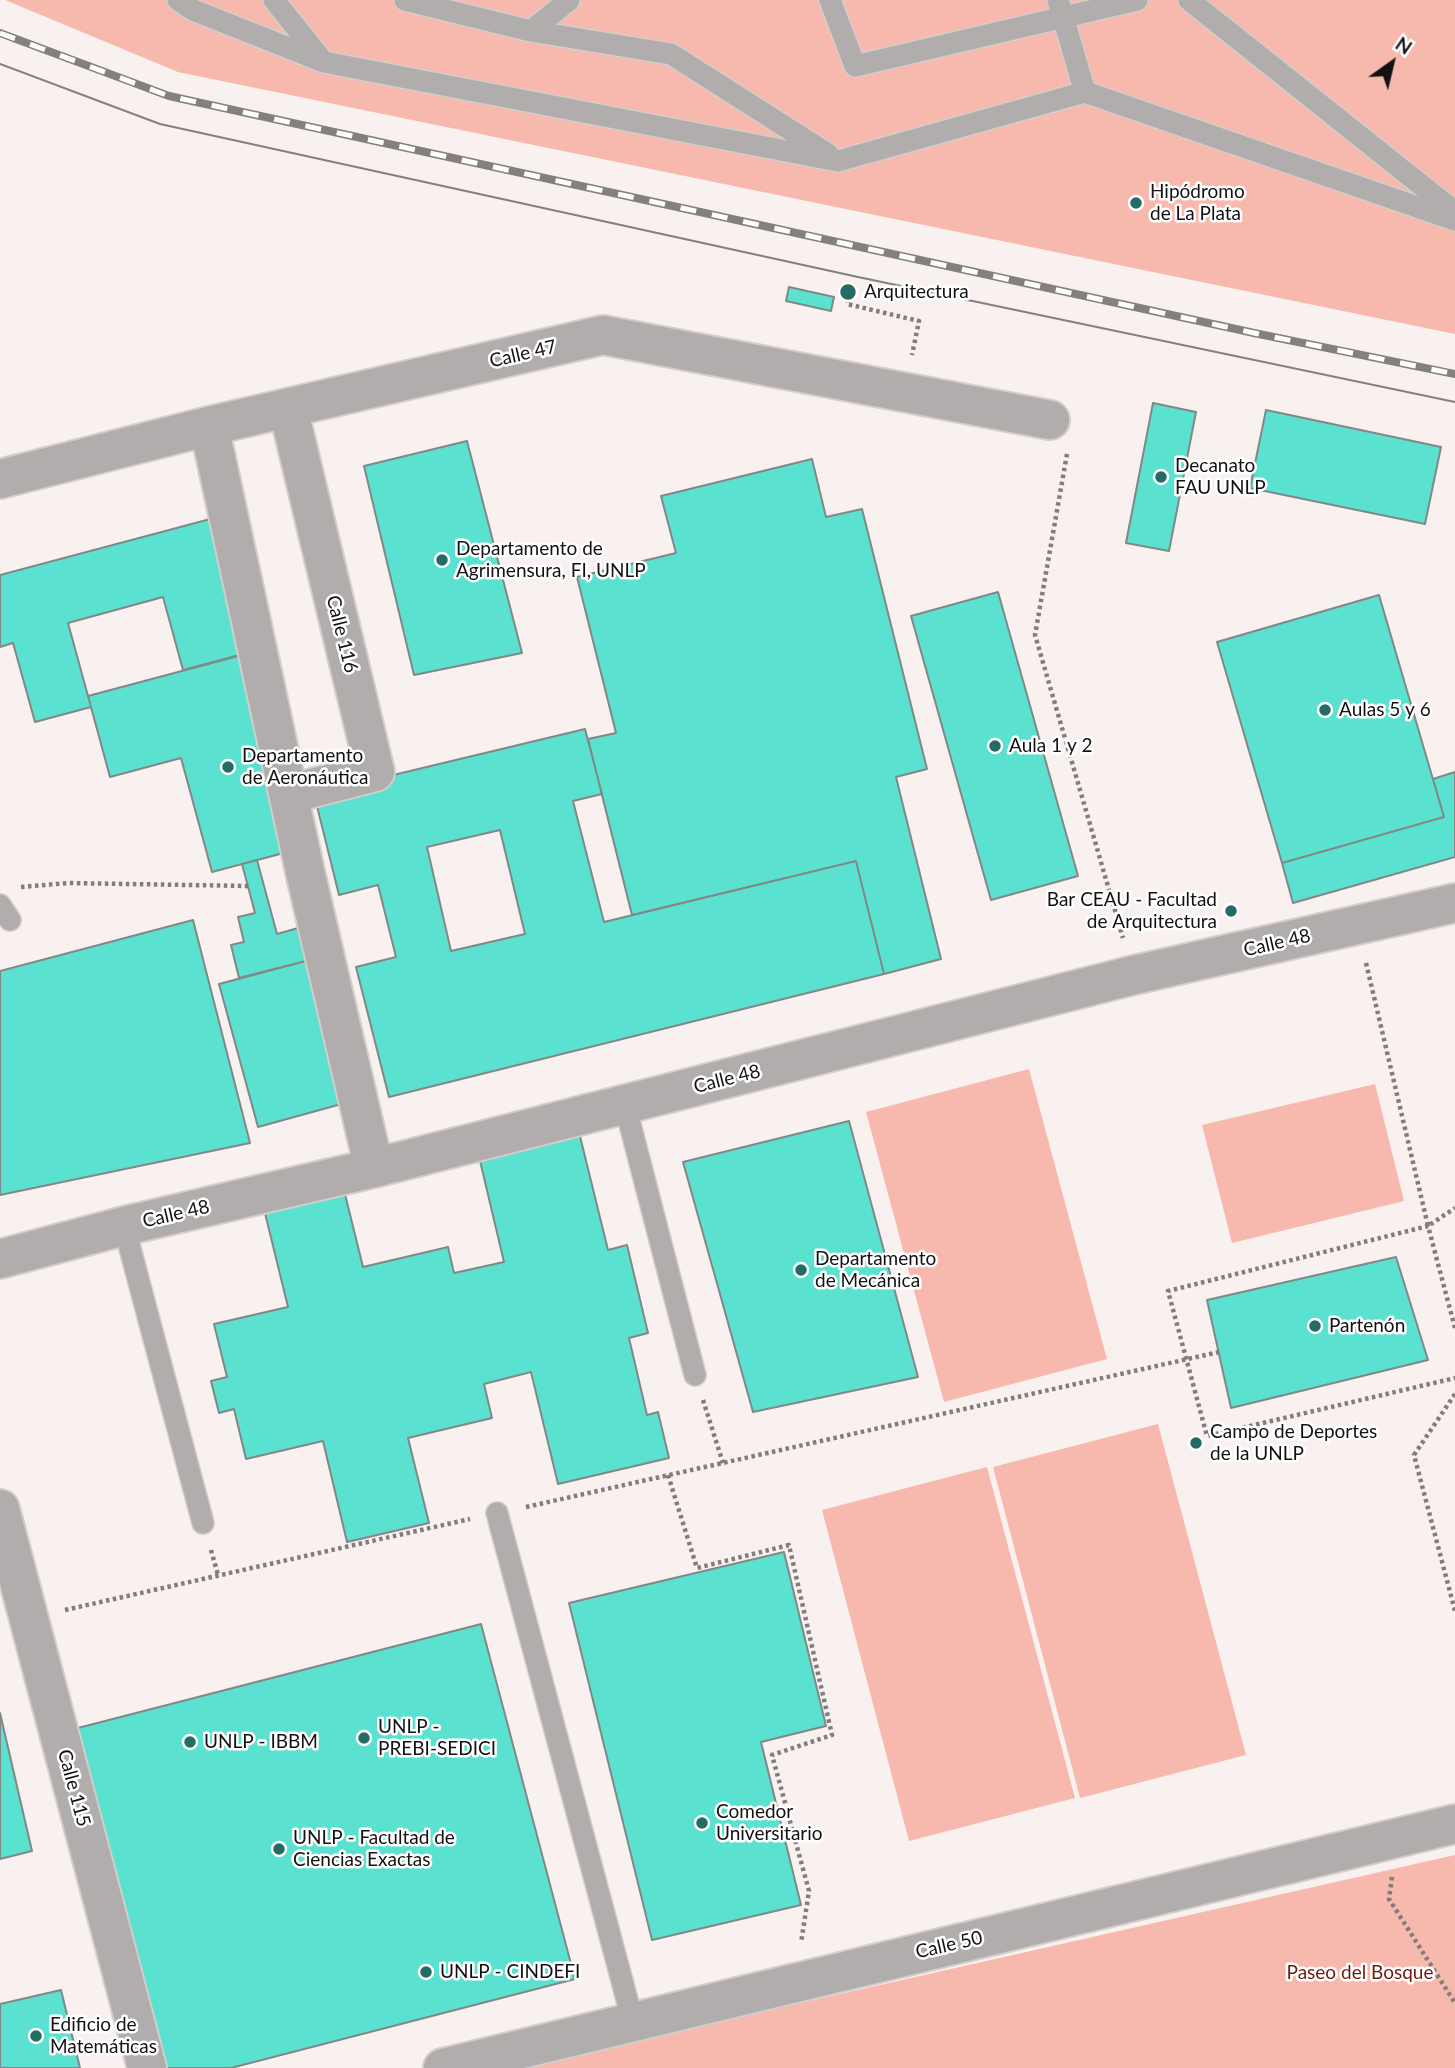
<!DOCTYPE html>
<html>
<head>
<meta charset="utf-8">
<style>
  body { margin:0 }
  #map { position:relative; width:1455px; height:2068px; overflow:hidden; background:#f8f1ef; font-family:Lato,sans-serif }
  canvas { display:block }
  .north { position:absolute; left:1357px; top:28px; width:70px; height:70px; -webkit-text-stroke:5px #fff; paint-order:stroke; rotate:34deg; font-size:19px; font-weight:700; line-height:28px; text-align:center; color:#131111 }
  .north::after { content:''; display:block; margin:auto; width:24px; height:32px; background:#131111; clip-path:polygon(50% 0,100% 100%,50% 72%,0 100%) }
</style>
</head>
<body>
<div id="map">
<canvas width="1455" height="2068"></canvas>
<div class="north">N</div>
</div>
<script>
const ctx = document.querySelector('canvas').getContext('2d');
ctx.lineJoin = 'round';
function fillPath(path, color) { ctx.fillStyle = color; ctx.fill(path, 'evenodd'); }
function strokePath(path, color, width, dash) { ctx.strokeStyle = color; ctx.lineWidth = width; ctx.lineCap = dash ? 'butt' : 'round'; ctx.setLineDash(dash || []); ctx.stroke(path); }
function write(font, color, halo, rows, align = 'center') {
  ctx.font = font + ' Lato,sans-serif'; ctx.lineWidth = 5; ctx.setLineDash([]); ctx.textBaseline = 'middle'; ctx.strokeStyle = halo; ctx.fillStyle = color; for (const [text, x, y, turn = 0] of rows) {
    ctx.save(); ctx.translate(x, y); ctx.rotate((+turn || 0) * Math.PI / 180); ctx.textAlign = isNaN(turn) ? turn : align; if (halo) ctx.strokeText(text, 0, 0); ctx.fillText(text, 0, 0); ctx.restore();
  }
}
const green = new Path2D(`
  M5 0H1455V334L178 72Z
  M1029 1069 1107 1359 944 1402 866 1112Z
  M1375 1084 1404 1201 1232 1243 1202 1125Z
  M1158 1424 1246 1755 1080 1798 993 1467Z
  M987 1467 1075 1798 909 1841 822 1510Z
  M1455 1855V2068H513Z`);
const building = new Path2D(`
  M789 287 834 297 831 311 786 301Z
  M1153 403 1196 412 1169 551 1126 543Z
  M1266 410 1441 447 1425 524 1250 488Z
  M467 441 522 653 414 675 364 466Z
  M812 459 826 517 862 509 927 769 896 777 941 959 884 974 856 861 632 915 588 739 616 733 577 577 676 553 661 496Z
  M214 518 251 652 183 670 163 597 68 623 91 707 35 722 13 643 0 647V575Z
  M998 592 1078 876 991 900 911 616Z
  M1379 595 1444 817 1282 863 1217 642Z
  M242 655 295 850 212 872 181 758 110 777 88 696Z
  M585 729 602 794 573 801 604 922 856 861 884 974 389 1097 356 967 396 957 378 885 339 895 314 794ZM500 830 525 934 451 951 427 847Z
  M1455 772V857L1293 903 1282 863 1444 817 1433 779Z
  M257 860 277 934 298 928 306 961 239 978 231 945 244 942 238 917 255 913 242 864Z
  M193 920 250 1143 0 1195V971Z
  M306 961 356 1100 258 1127 219 984Z
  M576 1120 608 1250 627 1245 648 1333 629 1338 647 1415 658 1412 669 1458 558 1484 531 1372 484 1384 492 1418 408 1438 429 1523 347 1542 323 1441 246 1459 234 1409 219 1413 211 1381 227 1377 214 1324 288 1307 263 1205 343 1186 363 1267 448 1247 454 1273 504 1262 476 1144Z
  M849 1121 918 1377 753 1412 683 1162Z
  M1396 1257 1428 1360 1231 1408 1207 1300Z
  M784 1552 826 1726 761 1742 801 1905 652 1940 569 1603Z
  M481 1624 575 1979 231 2068H163L74 1729Z
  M0 1713 32 1851 0 1859Z
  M61 1990 80 2068H0V2004Z`);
const path = new Path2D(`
  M848 292 847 304 919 321 912 355
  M1067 454 1035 635 1123 938
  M21 887 68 883 248 886
  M1366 963 1428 1226 1455 1208
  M1455 1328 1428 1226 1168 1291 1207 1436 1455 1378
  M1455 1394 1414 1455 1455 1611
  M703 1400 723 1463
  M668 1475 697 1568 789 1545 832 1735 772 1755 809 1891 801 1943
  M526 1507 1219 1352
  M211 1550 218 1575
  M65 1610 470 1519
  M1392 1877 1389 1899 1455 2003`);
const service = new Path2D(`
  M178 0 193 10 324 62 838 161 1085 92 1455 220
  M274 0 322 60
  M405 0 531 31 671 54 828 154
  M830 0 855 66 1137 0
  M1058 0 1085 92
  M1189 0 1455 212
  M531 31 569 0
  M0 905 10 920
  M625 1105 695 1375
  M124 1226 203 1523
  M497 1513 633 2022`);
const minor = new Path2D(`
  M288 408 375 772 289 794
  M209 426 306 876 374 1168
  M0 479 209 426 603 335 1050 420
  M0 1259 124 1226 374 1168 1134 975 1455 903
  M0 1509 147 2068
  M443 2068 1455 1824`);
const tram = new Path2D(`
  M0 64 160 124 858 277 1455 402`);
const rail = new Path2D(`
  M0 33 169 96 1254 333 1455 374`);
const markers = [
  [1136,203,7,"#246c63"],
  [848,292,9,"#246c63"],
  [1161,477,7,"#246c63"],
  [442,560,7,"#246c63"],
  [1325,710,7,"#246c63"],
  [995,746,7,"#246c63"],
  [228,767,7,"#246c63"],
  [1231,911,7,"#246c63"],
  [801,1270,7,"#246c63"],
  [1315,1326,7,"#246c63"],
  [1196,1443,7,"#246c63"],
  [364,1738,7,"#246c63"],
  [190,1742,7,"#246c63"],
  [702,1823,7,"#246c63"],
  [279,1849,7,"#246c63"],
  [426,1972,7,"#246c63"],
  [36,2036,7,"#246c63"]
];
const poiNames = [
  ["Hipódromo",1150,192],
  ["de La Plata",1150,214],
  ["Arquitectura",864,292],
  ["Decanato",1175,466],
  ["FAU UNLP",1175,488],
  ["Departamento de",456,549],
  ["Agrimensura, FI, UNLP",456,571],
  ["Aulas 5 y 6",1339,710],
  ["Aula 1 y 2",1009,746],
  ["Departamento",242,756],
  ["de Aeronáutica",242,778],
  ["Bar CEAU - Facultad",1217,900,"right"],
  ["de Arquitectura",1217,922,"right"],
  ["Departamento",815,1259],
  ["de Mecánica",815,1281],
  ["Partenón",1329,1326],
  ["Campo de Deportes",1210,1432],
  ["de la UNLP",1210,1454],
  ["UNLP -",378,1727],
  ["PREBI-SEDICI",378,1749],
  ["UNLP - IBBM",204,1742],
  ["Comedor",716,1812],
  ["Universitario",716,1834],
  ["UNLP - Facultad de",293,1838],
  ["Ciencias Exactas",293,1860],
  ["UNLP - CINDEFI",440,1972],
  ["Edificio de",50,2025],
  ["Matemáticas",50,2047]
];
const streetNames = [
  ["Calle 47",523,354,-13],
  ["Calle 116",342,634,76],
  ["Calle 48",1277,943,-13],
  ["Calle 48",727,1079,-14],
  ["Calle 48",176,1214,-13],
  ["Calle 115",74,1788,75],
  ["Calle 50",949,1945,-13]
];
const parkNames = [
  ["Paseo del Bosque",1360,1973]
];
fillPath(green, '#f7b9ad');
fillPath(building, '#5ae1d0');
strokePath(building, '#828887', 2);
strokePath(service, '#d3cdcb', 24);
strokePath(minor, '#d3cdcb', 42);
strokePath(path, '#827d7c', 4.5, [3.5, 3.5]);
strokePath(service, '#b0adac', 21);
strokePath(minor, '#b0adac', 38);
strokePath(tram, '#84807f', 2);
strokePath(rail, '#84807f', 8);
strokePath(rail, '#fff', 5, [16]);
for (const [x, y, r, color] of markers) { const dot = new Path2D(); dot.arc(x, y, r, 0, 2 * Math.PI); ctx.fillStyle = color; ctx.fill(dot); strokePath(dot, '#fff', 2.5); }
write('19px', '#131111', '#fff', poiNames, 'left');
write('19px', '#131111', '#fff', streetNames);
write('19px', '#701b0f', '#fff', parkNames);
</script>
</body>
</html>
